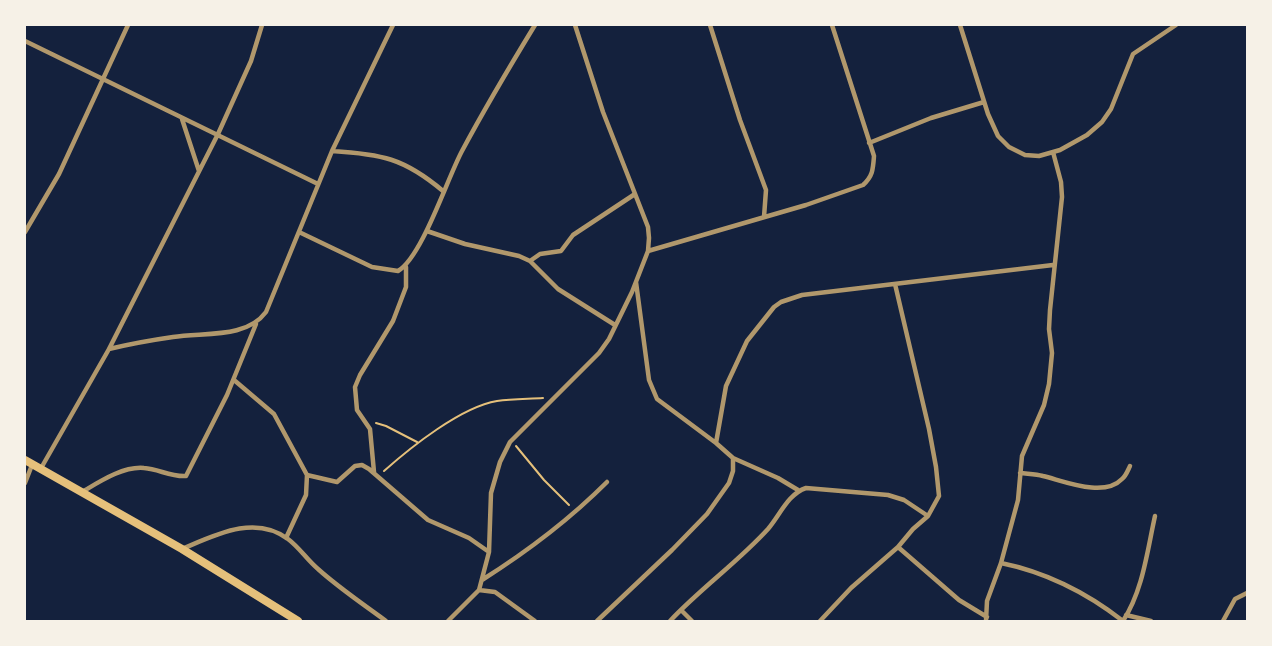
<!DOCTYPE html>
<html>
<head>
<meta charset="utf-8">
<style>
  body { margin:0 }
  #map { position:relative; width:1272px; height:646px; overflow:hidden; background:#14213d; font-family:Mulish,sans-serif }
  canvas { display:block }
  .frame { position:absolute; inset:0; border:26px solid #f6f1e7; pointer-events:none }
</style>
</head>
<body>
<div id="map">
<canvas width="1272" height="646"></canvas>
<div class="frame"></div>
</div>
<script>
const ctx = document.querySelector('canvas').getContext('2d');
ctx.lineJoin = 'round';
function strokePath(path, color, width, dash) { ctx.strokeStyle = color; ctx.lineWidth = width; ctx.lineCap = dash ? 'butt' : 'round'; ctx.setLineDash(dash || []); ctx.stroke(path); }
const path = new Path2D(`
  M376 423 386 426 417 442
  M516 446 544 480 569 505
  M384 471C411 447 461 407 497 401 512 399 528 399 543 398`);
const minor = new Path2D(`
  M710 25 740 120 766 190 764 217
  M960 25 988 114 998 136 1009 147 1025 155 1039 156 1060 150 1087 135 1102 122 1111 109 1133 54 1176 25
  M25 41 318 184
  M182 119 199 171
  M869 143 931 118 984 102
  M332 151C381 154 404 158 443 191
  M427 231 465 244 519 256 530 261 558 289 615 325
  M25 232 59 174 128 25
  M299 232 372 267 398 271C422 257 447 179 462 151 485 108 510 66 535 25
  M648 251 806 205 863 185C873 176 873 169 874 156L832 25
  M530 261 540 254 561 251 573 235 635 194
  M636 282 649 380 657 399 716 443 733 458 778 478 798 490
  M109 349C130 344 152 340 173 337 204 332 246 339 266 312L332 151 393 25
  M234 380 274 414 307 475 306 495 286 538
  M716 443 726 386 747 341 774 307 781 302 802 295 1053 265
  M40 470 109 349 218 134 251 61 262 25
  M374 472 370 429 357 410 355 387 360 375 393 321 406 287V267
  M1020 473C1028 474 1036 474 1043 476 1064 481 1104 498 1122 479 1126 476 1128 470 1130 466
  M307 475 337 482 355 466 362 465 369 469 428 520 469 538 489 552
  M25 483 32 465
  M82 492C99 482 123 466 144 468 159 469 170 477 186 476L227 395 256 324
  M898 547 959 600 987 617
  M182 549C215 535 255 514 288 539 300 548 307 560 318 569 339 588 363 604 386 621
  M1001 563C1045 572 1087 593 1123 621
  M482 580C528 551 569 520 607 482
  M479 590 495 592 535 621
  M681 610 692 621
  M1126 615 1151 621
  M448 621 479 590 489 552 491 493 500 462 510 442 599 353 609 339 632 292 648 251 649 238 648 227 603 112 575 25
  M597 621 672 550 707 514 729 483 733 471V458
  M670 621C701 588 738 562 768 529 780 515 788 494 806 488L888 495 904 500 928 516
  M820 621 851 588 898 547 913 529 928 516 939 496 936 467 929 429 895 284
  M986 621 987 601 1001 563 1018 500 1022 456 1044 405 1049 384 1052 353 1049 329 1050 310 1062 197 1061 182 1053 152
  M1123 621C1143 590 1147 552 1155 516
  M1223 621 1235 599 1247 593`);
const trunk = new Path2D(`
  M25 460 182 549 298 621`);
strokePath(path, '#e5c07b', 2);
strokePath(minor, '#b1986c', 4.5);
strokePath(trunk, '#e5c07b', 8);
</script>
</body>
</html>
